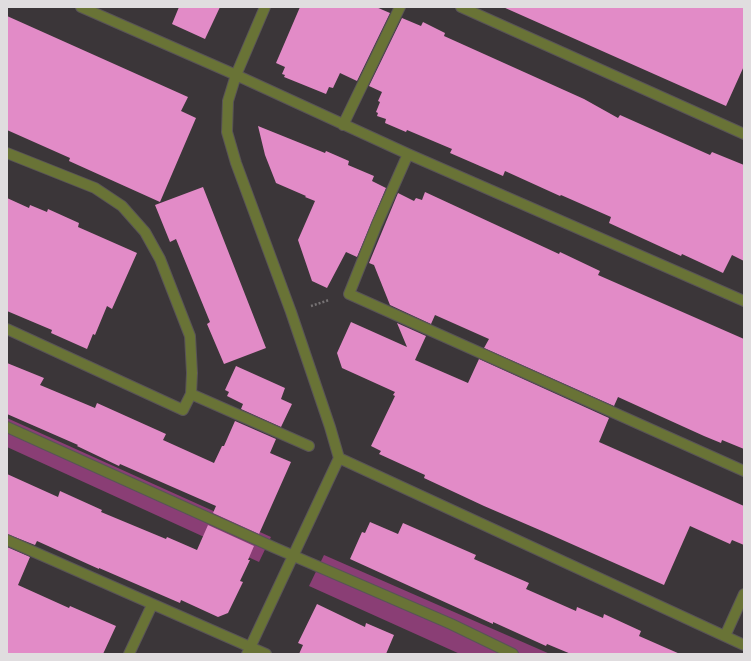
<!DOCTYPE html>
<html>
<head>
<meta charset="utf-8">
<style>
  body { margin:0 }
  #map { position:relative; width:751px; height:661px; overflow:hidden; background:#3b3639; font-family:Mulish,sans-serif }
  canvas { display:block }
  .frame { position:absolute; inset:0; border:8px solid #e0dddf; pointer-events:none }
</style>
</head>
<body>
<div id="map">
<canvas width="751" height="661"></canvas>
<div class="frame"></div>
</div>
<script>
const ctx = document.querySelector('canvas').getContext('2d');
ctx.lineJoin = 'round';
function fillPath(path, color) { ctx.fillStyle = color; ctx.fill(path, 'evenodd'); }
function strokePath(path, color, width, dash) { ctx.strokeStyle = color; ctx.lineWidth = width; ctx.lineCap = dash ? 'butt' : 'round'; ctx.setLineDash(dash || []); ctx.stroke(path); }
const green = new Path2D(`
  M7 418 271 537 259 562 7 447Z
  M324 555 550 654H460L309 586Z`);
const building = new Path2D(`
  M179 7H220L205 39 172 24Z
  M300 7H376L390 13 357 81 340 73 333 88 329 87 326 94 284 77 285 75 282 74 285 67 276 63Z
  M503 7H744V66L726 106Z
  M7 16 188 97 181 111 196 118 160 202 69 161 70 158 7 130Z
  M402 18 421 26 423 22 445 33 444 36 584 99 618 118 620 115 710 155 712 152 744 165V261L732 255 723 273 682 254 681 256 609 223 611 217 561 195 560 196 505 171 503 176 450 153 452 149 407 130 406 132 385 123 386 119 377 116 378 113 376 112 380 102 378 101 382 92 369 86Z
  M258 126 325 153 326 151 349 161 348 165 374 176 372 181 386 188 357 257 346 252 327 288 312 281 298 240 315 201 305 197 306 196 276 183 265 155Z
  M203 187 266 348 224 364 207 324 210 322 176 239 170 242 155 205Z
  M425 192 559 254 560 252 600 271 598 275 744 339V449L722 440 721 443 704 436 618 397 614 406 484 348 489 339 435 315 431 324 390 305 374 265 369 263 398 193 414 201 416 198 422 200Z
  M7 198 29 208 30 205 47 212 48 209 79 223 78 227 137 253 112 309 107 306 95 335 93 334 87 349 51 333 52 330 7 311Z
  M351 322 407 347 397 323 426 336 415 360 468 383 479 359 609 418 599 442 744 506V545L732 540 730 544 690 526 664 585 549 534 484 506 424 478 425 475 379 454 381 451 371 446 395 396 393 395 395 392 342 368 337 353Z
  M7 363 44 378 40 385 95 408 97 403 166 434 163 440 214 463 222 446H224L235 421 276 439 270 453 291 462 259 534 213 513 216 506 120 464 119 466 77 446 78 445 7 414Z
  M236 366 285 388 281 399 292 404 281 427 241 409 243 404 227 396 229 392 225 390Z
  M7 474 58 497 60 491 102 510 101 512 166 539 167 537 197 550 208 525 254 546 248 560H250L240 581 243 582 228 613 218 617 181 600 180 603 99 568V569L37 541 35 545 7 534Z
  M370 522 398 534 403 523 476 555 474 559 529 583 526 589 576 611 577 607 603 618 604 614 641 631 639 636 680 654H571L547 644 546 646 493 622V624L350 559 362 532 365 533Z
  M7 547 30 557 18 585 69 608 70 606 116 626 103 654H7Z
  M317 604 365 627 366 623 394 635 386 654H299L303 645 298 643Z`);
const path = new Path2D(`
  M311 306 329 300`);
const minor = new Path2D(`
  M81 7 236 75 408 154 744 301
  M461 7 744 134
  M343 125 400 7
  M7 153 95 188 122 206 145 232 160 259 190 336 192 373 191 394 183 410 7 329
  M408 154 377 224 349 294 744 471
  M191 394 309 446
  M7 427 273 547 451 624 513 654
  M339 458 744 645
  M7 540 266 654
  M725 636 744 594
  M129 654 152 605
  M247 654 339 458 330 427 291 312 236 163 227 132 228 101 236 75 265 7`);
fillPath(green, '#8a3e75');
fillPath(building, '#e28bc7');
strokePath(minor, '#595457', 12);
strokePath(path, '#777375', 2.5, [2, 2]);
strokePath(minor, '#697336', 10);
</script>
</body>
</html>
